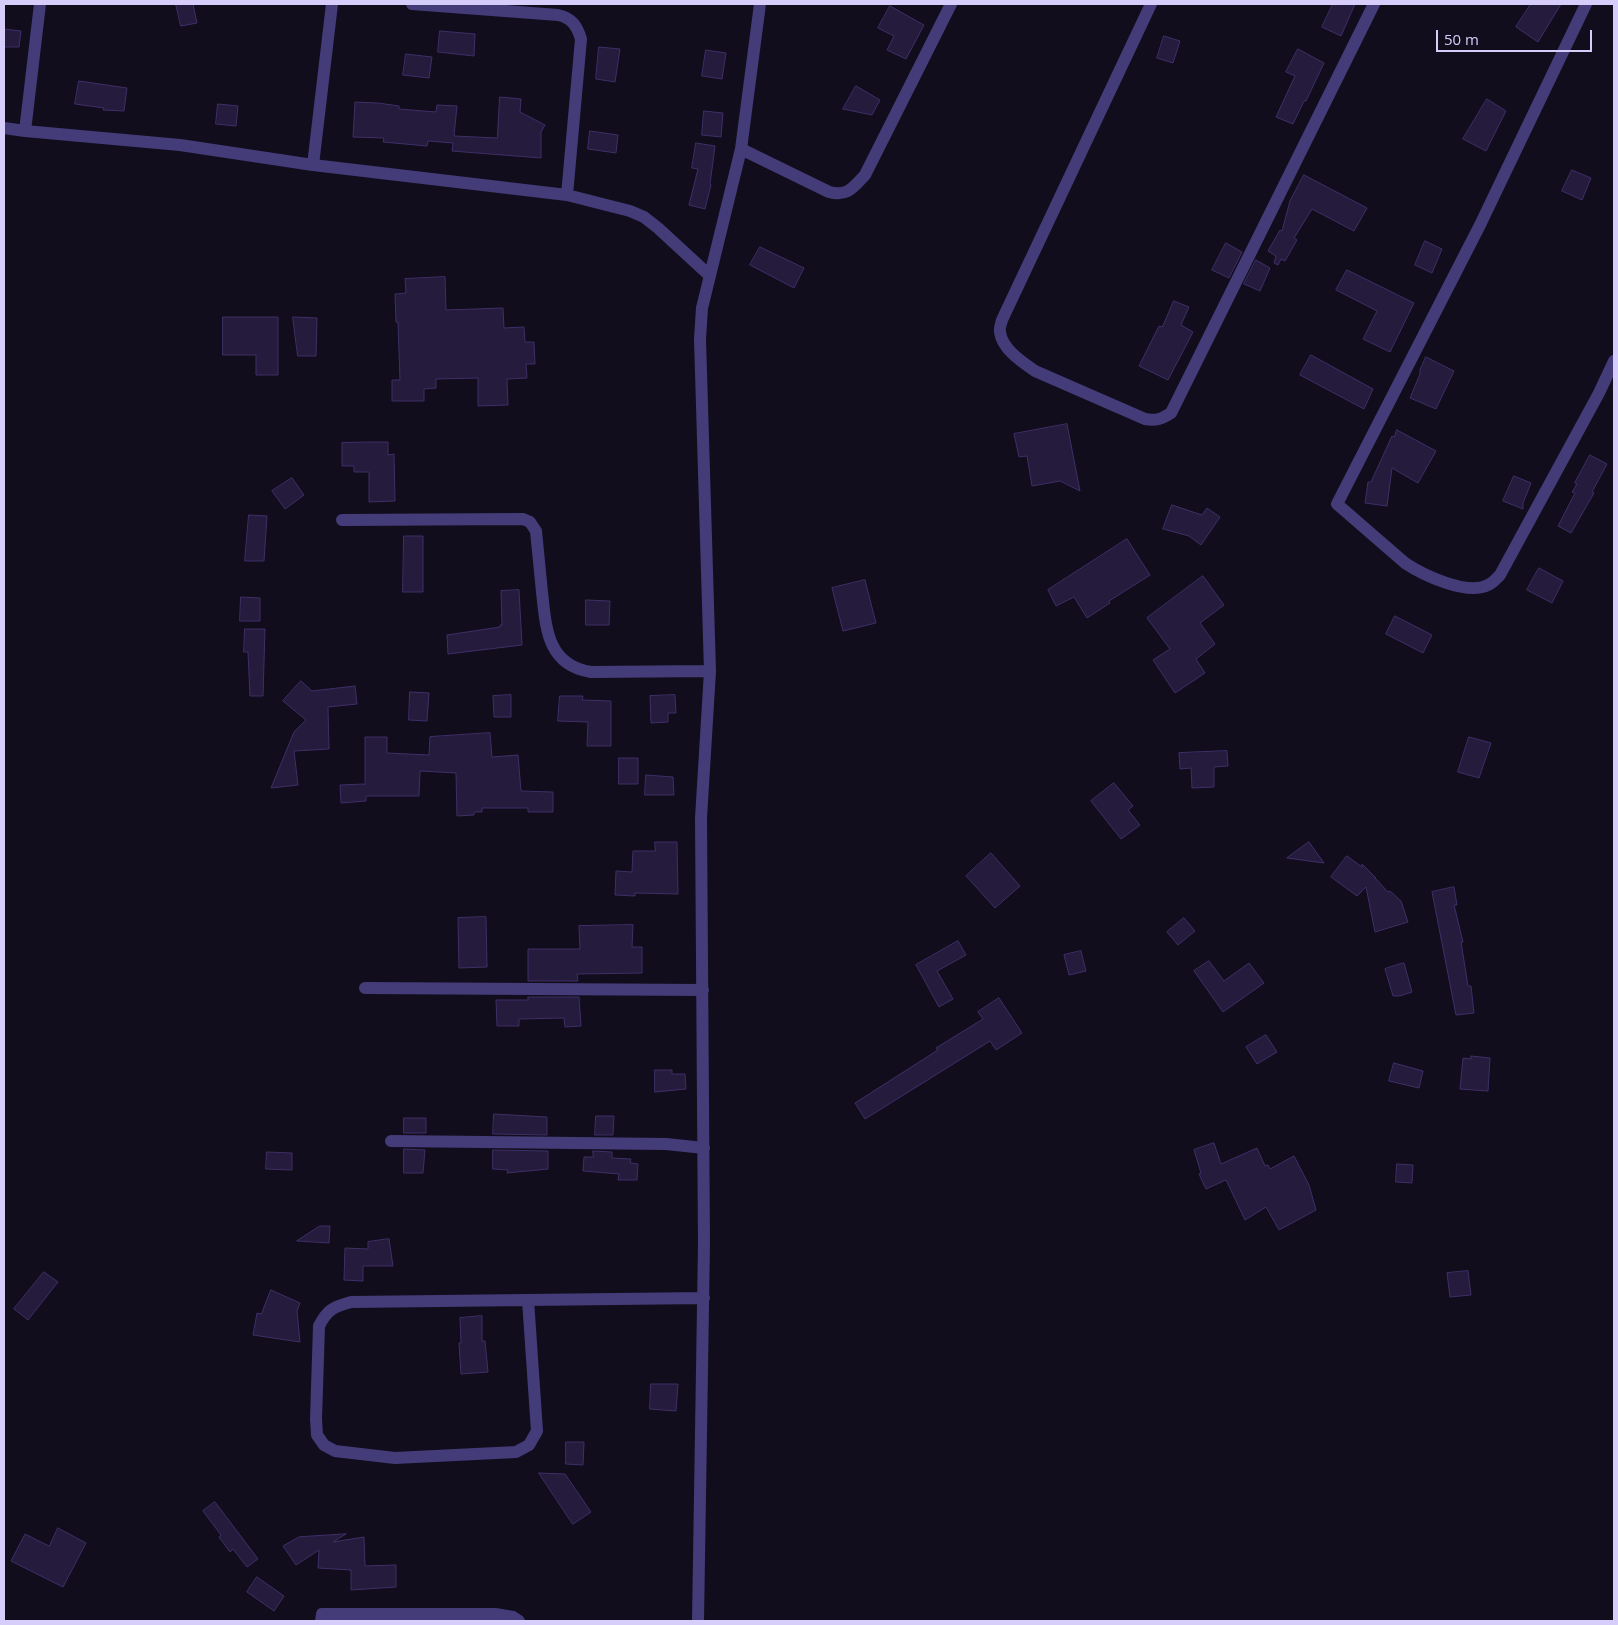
<!DOCTYPE html>
<html>
<head>
<meta charset="utf-8">
<style>
  body { margin:0 }
  #map { position:relative; width:1618px; height:1625px; overflow:hidden; background:#120d1d; font-family:"Open Sans",sans-serif }
  canvas { display:block }
  .frame { position:absolute; inset:0; border:5px solid #d7cdfb; pointer-events:none }
  .scale { position:absolute; left:1436px; top:30px; width:156px; height:22px; box-sizing:border-box; border:2px solid #d7cdfb; border-top:0; padding-left:6px; font-size:15px; line-height:18px; white-space:nowrap; color:#d7cdfb; -webkit-text-stroke:4px #120d1d; paint-order:stroke }
</style>
</head>
<body>
<div id="map">
<canvas width="1618" height="1625"></canvas>
<div class="frame"></div>
<div class="scale">50 m</div>
</div>
<script>
const ctx = document.querySelector('canvas').getContext('2d');
ctx.lineJoin = 'round';
function fillPath(path, color) { ctx.fillStyle = color; ctx.fill(path, 'evenodd'); }
function strokePath(path, color, width, dash) { ctx.strokeStyle = color; ctx.lineWidth = width; ctx.lineCap = dash ? 'butt' : 'round'; ctx.setLineDash(dash || []); ctx.stroke(path); }
const building = new Path2D(`
  M176 4H193L197 23 181 26Z
  M1333 4H1355L1341 36 1322 27Z
  M1531 4H1561L1538 42 1516 27Z
  M890 6 924 25 906 59 887 50 894 36 878 28Z
  M4 29 21 31 19 47H4Z
  M440 31 475 34 474 56 438 52Z
  M1164 36 1180 41 1173 63 1157 58Z
  M599 47 620 49 615 82 596 79Z
  M1298 49 1324 63 1306 101H1304L1293 124 1276 117 1295 76 1286 72Z
  M706 50 726 53 722 79 702 76Z
  M406 54 432 57 429 78 403 75Z
  M79 81 127 88 124 111 103 110 104 108 75 104Z
  M856 86 880 100 872 115 843 109Z
  M500 97 521 99 520 112 545 125 541 132V158L452 151 453 143 428 141 427 146 383 142 384 138 353 137 355 102 378 103 399 106V109L436 112 437 105 457 106 454 136 497 138Z
  M1487 99 1506 111 1486 151 1463 139Z
  M218 104 238 106 236 126 216 124Z
  M704 111 723 113 721 137 702 135Z
  M590 131 618 135 616 153 588 149Z
  M696 143 715 146 710 184 711 185 705 209 689 205 698 169 692 168Z
  M1572 170 1591 178 1582 200 1562 191Z
  M1304 175 1367 208 1354 231 1312 209 1294 238 1297 240 1285 261 1281 259 1278 265 1274 263 1276 256 1268 251 1280 230 1282 231 1290 201Z
  M1425 241 1442 249 1432 273 1415 265Z
  M1226 243 1242 252 1229 278 1212 270Z
  M760 247 804 268 794 288 750 265Z
  M1256 260 1270 268 1260 291 1244 284Z
  M1347 270 1414 303 1390 352 1363 339 1377 311 1336 290Z
  M445 277 446 310 503 308 504 328 524 327 525 342H534L535 364H526L527 378 507 379 508 405 478 406V378L436 379V388L424 389V401H392V380H400L398 322H396L395 294 406 293 405 279Z
  M1174 301 1189 307 1181 325 1193 332 1168 380 1139 366 1159 326 1162 327Z
  M223 317H278V375H256V355H223Z
  M293 317 317 318 316 356H298Z
  M1311 355 1373 389 1364 409 1300 375Z
  M1426 357 1454 371 1436 409 1410 398 1420 374V370Z
  M1067 424 1080 491 1060 481 1032 486 1027 456 1019 457 1014 434Z
  M1397 430 1436 451 1418 483 1392 468 1387 506 1365 503 1368 482H1371L1392 436 1394 437Z
  M368 442H388V455L394 454 395 501 369 502V472H354V466H342V443Z
  M1590 455 1607 464 1592 492 1594 493 1571 533 1558 526 1575 493 1572 492 1577 484 1575 483Z
  M1514 476 1531 483 1523 503V509L1503 501Z
  M292 478 304 495 285 509 272 491Z
  M1172 505 1202 515 1207 508 1220 517 1201 545 1189 536 1163 529Z
  M249 515 267 516 264 561H245Z
  M404 536H423V592H403Z
  M1127 539 1150 575 1109 601 1110 603 1087 618 1074 597 1056 606 1048 590Z
  M1539 568 1563 581 1552 603 1527 590Z
  M1203 576 1224 605 1200 623 1215 644 1196 659 1205 673 1175 693 1153 660 1170 649 1147 618Z
  M865 580 876 623 843 631 832 588Z
  M519 590 522 645 448 654 447 635 500 627V625H502L501 591Z
  M241 597 260 598V621H240Z
  M586 600 610 601 609 625H586Z
  M1395 616 1432 635 1423 653 1386 634Z
  M245 629H265L263 696H250L248 652H244Z
  M301 681 312 691 355 686 357 704 328 707 329 749 294 751 298 785 271 788 294 732 306 720 283 701Z
  M410 692 429 693 427 721 409 720Z
  M511 695V717H494L493 696Z
  M675 695 676 713H668V722L651 723 650 696Z
  M560 696H583L582 700 611 701V746H587L588 722 558 721Z
  M490 733 492 757 518 755 521 791 553 792V812H528V808H482V812H474V815L457 816 456 773 420 771 419 796H366V801L341 803 340 785 364 784 365 785V737H387V753L429 755 430 737Z
  M1469 737 1491 743 1479 778 1458 772Z
  M1227 751 1228 766 1214 767V787L1192 788 1191 768 1180 769 1179 753Z
  M619 758H638V784H619Z
  M646 775 673 777 674 795H645Z
  M1114 783 1133 806 1128 810 1140 825 1121 839 1091 801Z
  M655 842H677L678 894 635 893V896L615 895 616 871 632 872 633 851H655Z
  M1309 842 1324 863 1287 858Z
  M991 853 1020 886 995 908 966 876Z
  M1347 856 1362 867V864L1376 878H1375L1388 892 1390 891 1401 901 1408 922 1375 932 1366 887 1357 896 1331 877Z
  M1454 887 1457 905H1454L1463 942H1461L1468 986H1471L1474 1013 1456 1015 1432 892Z
  M486 917 487 967 459 968 458 918Z
  M1184 918 1195 931 1178 945 1167 932Z
  M633 925 632 947H642V973L577 974 578 981H528V949H580L579 926Z
  M958 941 966 955 937 971 953 999 939 1007 916 965Z
  M1081 951 1086 971 1069 975 1064 955Z
  M1209 961 1224 981 1249 963 1264 983 1223 1012 1194 971Z
  M1404 963 1412 992 1400 996H1393L1385 969Z
  M528 997H579L581 1026 565 1027 564 1018 519 1019V1026H497L496 1000H528Z
  M999 998 1022 1033 996 1050 990 1041 865 1119 855 1103 938 1050 936 1048 983 1019 978 1012Z
  M1266 1035 1277 1052 1257 1064 1246 1047Z
  M1471 1056 1490 1058 1488 1091 1460 1089 1463 1058 1471 1059Z
  M1394 1063 1423 1071 1419 1088 1389 1081Z
  M655 1070H672V1074H685L686 1089 655 1092Z
  M494 1114 547 1117V1135L493 1134Z
  M596 1116H614L613 1135H595Z
  M404 1118H426V1133H404Z
  M1214 1143 1221 1164 1257 1148 1265 1166 1268 1165 1270 1169 1294 1156 1309 1185 1316 1210 1279 1230 1266 1207 1245 1220 1226 1180 1206 1189 1199 1174 1201 1173 1194 1150Z
  M404 1149 425 1150 423 1173H404Z
  M493 1150 548 1151V1169L507 1173 508 1170 493 1169Z
  M593 1151 612 1152V1158L631 1159 630 1163 638 1164 637 1180H618L619 1174 583 1171 584 1157H593Z
  M267 1152 292 1153V1170L266 1169Z
  M1397 1164 1413 1165 1412 1183 1396 1182Z
  M320 1226H330L329 1243 297 1241Z
  M389 1239 393 1266H363V1281L344 1280 345 1248 368 1249V1242Z
  M1468 1271 1471 1295 1450 1297 1447 1273Z
  M44 1272 58 1282 28 1320 14 1309Z
  M271 1290 300 1303 297 1311 300 1342 253 1335 257 1313 261 1314Z
  M482 1316V1341H485L488 1372 461 1374 459 1343H461L460 1318Z
  M651 1384H678L676 1411 650 1409Z
  M566 1442H584L583 1465 566 1464Z
  M539 1473 565 1474 591 1512 573 1524Z
  M215 1502 258 1559 247 1567 233 1549 230 1552 219 1537 221 1535 203 1511Z
  M58 1528 86 1543 63 1587 11 1561 25 1534 49 1546Z
  M346 1534 333 1542 364 1537 365 1566 396 1565V1587L351 1590V1570L318 1568 319 1550 296 1565 283 1546 299 1537Z
  M257 1577 284 1596 274 1611 247 1592Z`);
const minor = new Path2D(`
  M412 4 558 15C572 18 577 26 581 39L567 195
  M1151 4 1002 320C1001 324 999 329 1000 332 1002 349 1022 362 1035 371L1145 419C1156 421 1162 419 1171 413L1374 4
  M1586 4 1480 225 1337 504 1405 563C1423 575 1467 596 1488 585 1493 583 1496 579 1500 575L1599 393 1614 361
  M4 128 25 131 40 4
  M25 131 180 145 313 165 567 195 630 211 644 217 658 228 709 275
  M741 149 829 192C847 197 853 188 865 175L951 4
  M313 165 332 4
  M342 520 523 519 530 522 536 531C538 551 540 572 542 592 546 628 547 665 591 672L710 671
  M365 988 703 990
  M391 1141 666 1144 704 1148
  M528 1300 537 1431 529 1445 516 1452 395 1458 335 1451 324 1445 317 1435 316 1419 319 1326C327 1310 333 1307 351 1302L704 1298
  M321 1621 322 1614H495L513 1617 519 1621
  M698 1621 704 1243 701 818 710 671 700 339 702 308 741 149 760 4`);
fillPath(building, '#251b3d');
strokePath(building, '#3f2f67', 1);
strokePath(minor, '#443c79', 12);
</script>
</body>
</html>
